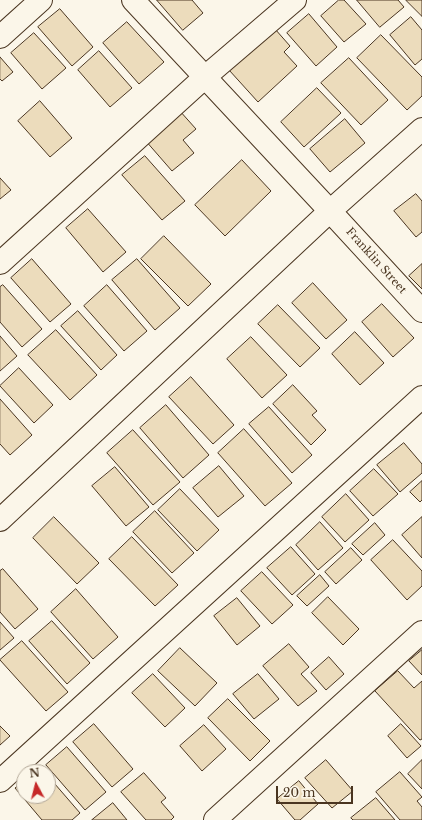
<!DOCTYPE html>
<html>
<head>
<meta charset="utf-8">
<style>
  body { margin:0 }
  #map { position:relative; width:422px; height:820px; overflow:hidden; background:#fbf6e9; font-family:"Libre Baskerville",serif }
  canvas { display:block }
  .north { position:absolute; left:16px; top:764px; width:40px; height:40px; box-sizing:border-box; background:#fbf6e9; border:1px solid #b4a999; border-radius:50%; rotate:353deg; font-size:11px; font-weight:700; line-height:16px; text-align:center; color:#4a3520 }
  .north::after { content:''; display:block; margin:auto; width:14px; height:18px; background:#c62828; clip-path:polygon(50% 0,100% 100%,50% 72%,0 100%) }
  .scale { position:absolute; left:276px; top:786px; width:77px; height:18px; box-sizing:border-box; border:2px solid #4a3520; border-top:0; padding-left:5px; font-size:12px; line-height:14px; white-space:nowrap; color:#4a3520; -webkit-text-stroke:3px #fbf6e9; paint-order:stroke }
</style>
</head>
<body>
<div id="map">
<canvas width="422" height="820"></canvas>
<div class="north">N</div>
<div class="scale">20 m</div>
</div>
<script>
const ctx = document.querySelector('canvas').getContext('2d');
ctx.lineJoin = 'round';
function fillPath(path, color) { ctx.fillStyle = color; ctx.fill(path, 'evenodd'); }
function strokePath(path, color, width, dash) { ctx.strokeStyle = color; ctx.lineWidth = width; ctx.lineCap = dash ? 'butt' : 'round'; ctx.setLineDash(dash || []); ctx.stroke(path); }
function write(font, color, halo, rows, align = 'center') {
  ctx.font = font + ' "Libre Baskerville",serif'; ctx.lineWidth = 3; ctx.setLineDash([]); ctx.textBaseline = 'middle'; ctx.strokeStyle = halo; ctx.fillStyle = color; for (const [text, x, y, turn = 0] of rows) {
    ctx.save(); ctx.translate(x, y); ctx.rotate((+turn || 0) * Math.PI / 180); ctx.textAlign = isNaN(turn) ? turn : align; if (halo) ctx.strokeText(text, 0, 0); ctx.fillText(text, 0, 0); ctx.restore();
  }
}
const building = new Path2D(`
  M157 0H192L203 13 183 30Z
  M339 0H344L366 24 344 42 321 16Z
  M357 0H398L404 7 380 27Z
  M406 0H422V16Z
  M60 9 93 47 72 66 38 27Z
  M309 14 337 47 316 66 287 33Z
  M411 17 422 30V59L415 65 390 35Z
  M127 22 164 62 139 84 103 43Z
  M275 29 290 46 284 52 297 66 258 102 229 70Z
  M34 33 66 68 42 89 11 53Z
  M381 35 422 77V96L407 110 357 58Z
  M99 51 132 88 110 107 78 70Z
  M0 57 13 72 2 81 0 79Z
  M349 58 388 100 361 125 321 83Z
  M317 88 341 113 304 147 281 122Z
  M40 101 72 138 50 157 18 121Z
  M179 110 196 129 183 140 194 153 172 171 145 140Z
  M345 119 365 143 330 172 310 149Z
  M145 156 185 201 162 220 122 175Z
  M242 160 271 191 225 236 195 205Z
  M0 178 11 190 0 199Z
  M416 194 422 201V232L416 237 394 211Z
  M88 209 126 252 103 272 66 228Z
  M164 236 211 284 188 306 141 259Z
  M32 259 71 304 50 322 11 278Z
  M137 259 180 308 155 330 112 280Z
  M422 264V289L409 276Z
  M313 283 347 320 326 339 292 303Z
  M3 285 42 329 22 347 0 322V287Z
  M107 285 147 331 124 351 84 306Z
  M382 304 414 338 393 357 362 322Z
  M278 305 320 348 300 367 258 324Z
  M78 311 117 355 101 370 61 326Z
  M56 330 97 375 70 400 28 355Z
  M355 332 384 363 360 385 332 354Z
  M0 336 17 356 0 371Z
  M251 337 287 375 262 398 227 359Z
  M19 368 53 405 34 423 0 386Z
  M191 377 234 425 213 444 169 397Z
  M293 385 317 411 312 415 326 430 311 445 273 404Z
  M0 399 32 435 10 455 0 444Z
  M166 405 209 455 183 478 140 428Z
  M269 407 312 455 292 473 249 424Z
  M244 429 292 483 265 506 218 453Z
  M133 430 180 482 153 505 107 453Z
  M404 443 422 464V473L400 492 377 465Z
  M219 466 244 496 218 517 193 488Z
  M115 467 149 507 126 526 92 486Z
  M374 469 398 494 373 516 350 491Z
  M422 481V500L420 502 410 492Z
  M180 489 219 530 197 551 158 510Z
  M346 494 369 520 345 542 322 517Z
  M155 511 194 553 172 573 133 532Z
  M54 517 99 563 77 584 33 538Z
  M422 517V558L402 535Z
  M320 522 343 548 318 570 296 545Z
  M375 523 385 535 363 555 352 544Z
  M132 537 178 585 155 606 109 559Z
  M393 540 422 571V586L407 600 371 560Z
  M291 547 315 574 292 595 267 568Z
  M351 548 362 560 336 584 325 572Z
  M3 569 38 609 15 629 0 612V571Z
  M262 572 293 605 272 624 241 591Z
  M320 575 329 586 307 606 297 596Z
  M76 589 118 637 93 659 51 612Z
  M328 597 359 629 343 645 312 613Z
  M237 598 260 626 237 645 214 616Z
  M52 621 90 663 67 684 29 641Z
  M0 622 14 638 0 650Z
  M22 641 68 692 46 711 0 660Z
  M289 644 309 667 301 674 317 691 298 706 263 666Z
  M180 648 217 683 195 706 158 671Z
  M422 650V675L409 661Z
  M329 657 344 674 326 690 311 673Z
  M398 671 414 688 422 681V739L420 740 375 691Z
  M153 674 185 708 165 727 132 693Z
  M258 674 279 699 254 719 233 694Z
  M228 699 270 741 250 761 208 718Z
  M94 724 133 769 112 787 73 742Z
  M401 724 421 746 407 758 388 736Z
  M204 725 226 749 202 771 180 746Z
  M0 726 10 736 0 745Z
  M67 747 106 792 85 810 46 765Z
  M326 760 353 791 332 808 305 778Z
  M422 760V789L408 774Z
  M400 772 422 797 417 801 422 807V820H400L376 792Z
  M144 773 166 798 161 802 174 817 171 820H146L121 792Z
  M48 776 80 813 72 820H42L15 788 24 781V796H48Z
  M299 781 318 804 300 820H295L277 799Z
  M376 798 395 820H353L351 818Z
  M113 803 127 820H92Z`);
const minor = new Path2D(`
  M133 0 330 211 422 311
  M0 37 41 0
  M0 263 205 77 295 0
  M0 520 330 211 422 129
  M0 781 422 397
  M215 820 422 632`);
const streetNames = [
  ["Franklin Street",376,261,48]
];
fillPath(building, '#ecdcbc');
strokePath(building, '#4a3520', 1);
strokePath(minor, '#4a3520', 24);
strokePath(minor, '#fbf6e9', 22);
write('11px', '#4a3520', '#fbf6e9', streetNames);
</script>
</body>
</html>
